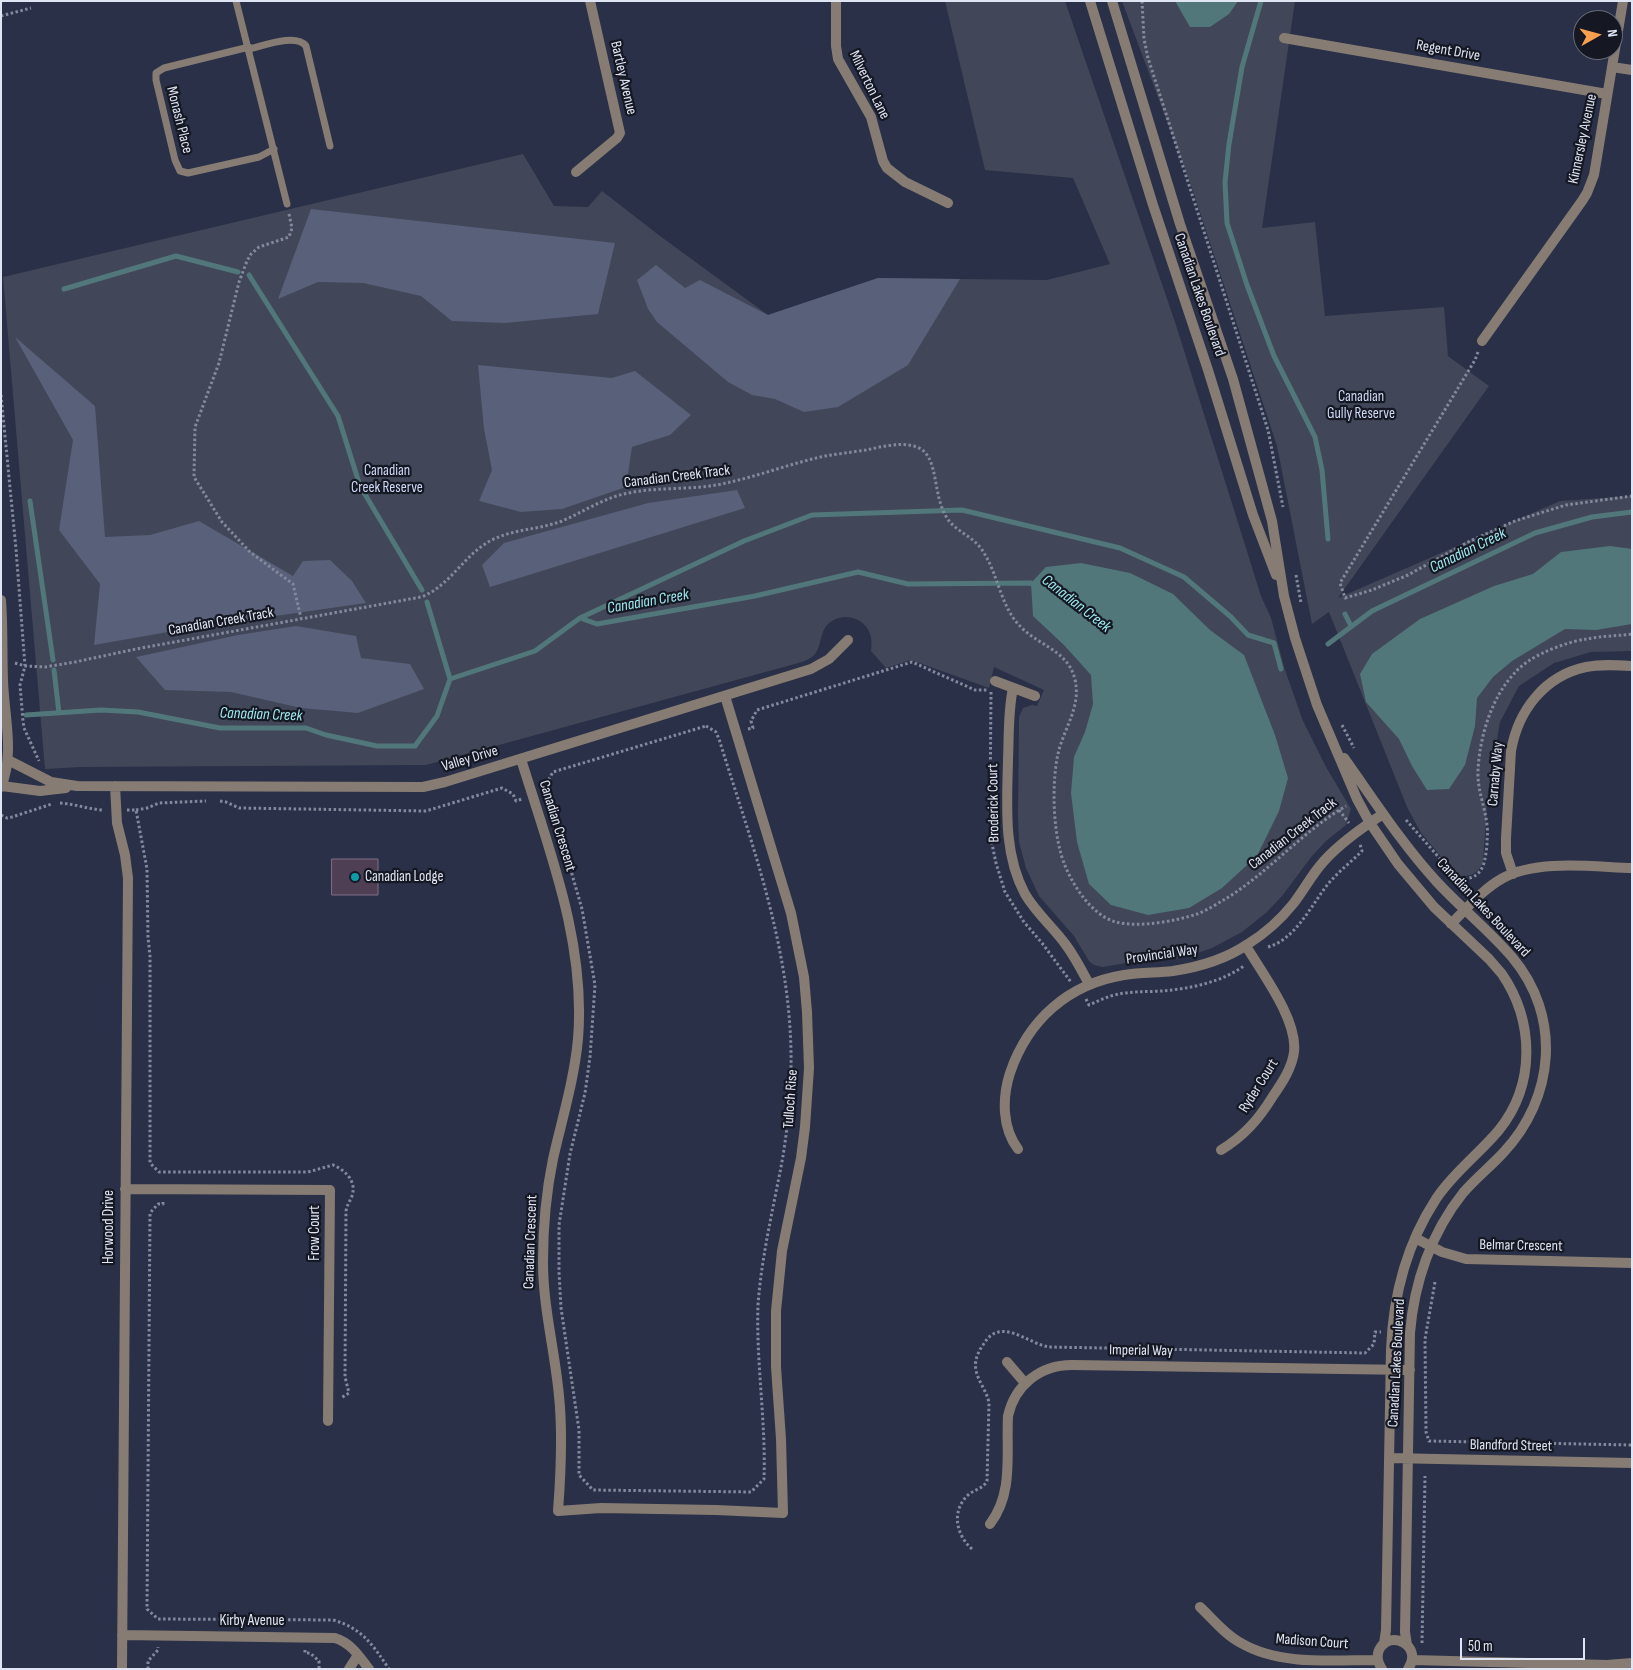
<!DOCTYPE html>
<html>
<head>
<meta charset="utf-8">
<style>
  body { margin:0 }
  #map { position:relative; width:1633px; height:1670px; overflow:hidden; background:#293047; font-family:"Sofia Sans Condensed",sans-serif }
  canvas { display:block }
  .frame { position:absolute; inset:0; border:2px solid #e0e5f4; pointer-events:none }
  .north { position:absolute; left:1573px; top:10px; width:50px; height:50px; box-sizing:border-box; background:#151823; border:1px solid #666a77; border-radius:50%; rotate:83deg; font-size:14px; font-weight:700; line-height:20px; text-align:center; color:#e0e5f4 }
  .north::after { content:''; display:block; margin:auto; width:18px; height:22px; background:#fa9f4e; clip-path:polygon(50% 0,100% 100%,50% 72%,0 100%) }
  .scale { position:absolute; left:1460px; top:1638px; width:125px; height:22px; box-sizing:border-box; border:2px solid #e0e5f4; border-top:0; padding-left:6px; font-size:15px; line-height:18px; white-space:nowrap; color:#e0e5f4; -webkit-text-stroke:4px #151823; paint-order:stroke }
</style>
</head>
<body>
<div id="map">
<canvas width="1633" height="1670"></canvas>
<div class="frame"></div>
<div class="north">N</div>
<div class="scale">50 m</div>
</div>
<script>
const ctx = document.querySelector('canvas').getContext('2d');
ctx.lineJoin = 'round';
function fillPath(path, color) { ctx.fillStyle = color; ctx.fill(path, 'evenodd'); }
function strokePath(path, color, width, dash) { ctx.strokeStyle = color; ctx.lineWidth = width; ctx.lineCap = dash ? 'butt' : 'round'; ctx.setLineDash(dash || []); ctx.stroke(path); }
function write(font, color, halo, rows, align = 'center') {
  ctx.font = font + ' "Sofia Sans Condensed",sans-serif'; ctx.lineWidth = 4.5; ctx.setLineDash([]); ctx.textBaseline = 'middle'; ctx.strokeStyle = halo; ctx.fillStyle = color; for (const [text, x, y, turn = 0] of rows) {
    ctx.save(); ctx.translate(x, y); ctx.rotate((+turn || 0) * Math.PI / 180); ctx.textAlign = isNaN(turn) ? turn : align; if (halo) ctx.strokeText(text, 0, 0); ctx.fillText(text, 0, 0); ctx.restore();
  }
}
const green = new Path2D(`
  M945 1H1065L1176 325 1261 596 1271 618 1285 670 1303 721 1326 767 1351 809 1346 825 1326 841 1312 856 1282 896 1267 912 1242 932 1212 948 1184 958 1138 961 1103 967 1094 965 1089 961 1074 936 1039 896 1026 868 1019 842 1018 817 1019 717 1023 708 1032 705 1037 706 1044 690 994 667 989 688 911 660 886 668 871 651C872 643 872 635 867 628 857 614 835 613 825 628 820 636 821 646 815 654 812 658 807 660 802 662L426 765 81 767 45 769 3 277 523 154 554 206 588 207 602 191 660 236 768 315 878 278 1047 280 1110 264 1073 178 985 170Z
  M1122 1H1295L1262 228 1315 222 1325 316 1444 307 1448 356 1489 386 1338 598 1560 501 1632 496V651L1591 652 1554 663 1519 686 1500 722 1488 792 1483 862C1478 874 1470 877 1458 876L1421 833 1407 807 1329 612 1312 624 1277 446 1192 188Z`);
const forest = new Path2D(`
  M311 209 615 243 598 314 505 323 452 321 421 296 363 283 318 282 278 299Z
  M656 265 685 288 700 280 768 315 878 278 960 279 908 365 838 407 804 412 775 399 752 395 728 382 657 322 648 309 637 280Z
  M15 337 95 406 105 537 150 535 199 521 293 576 303 561 330 560 352 581 366 603 185 629 94 645 100 584 59 530 73 440Z
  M478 365 612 378 635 371 691 415 670 435 632 447 626 487 562 509 521 512 479 501 492 470 484 429Z
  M737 490 745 508 490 587 482 565 504 543 648 503Z
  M296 626 356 636 361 658 410 664 424 689 358 713 301 708 231 692 165 690 136 657 238 635Z`);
const water = new Path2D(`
  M1175 1H1238L1229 14 1210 27H1190Z
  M1610 546 1632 549V624L1596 630 1565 629 1512 661 1493 677 1477 698 1475 726 1465 765 1449 789 1427 790 1412 766 1399 739 1366 702 1360 674 1372 654 1420 619 1494 586 1533 574 1561 552Z
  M1081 563 1130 573 1173 594 1210 630 1244 655 1275 735 1288 778 1279 811 1257 856 1222 888 1189 908 1148 915 1111 905 1089 884 1077 842 1071 793 1074 757 1085 732 1093 704 1091 675 1064 645 1033 616 1031 583 1046 567Z`);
const stream = new Path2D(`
  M1261 1 1242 67 1229 144 1225 182 1227 223 1247 285 1274 356 1315 437 1322 470 1328 539
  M249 275 338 416 360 486 422 590
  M64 289 176 256 238 272
  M30 501 53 660
  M427 602 450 679
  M1345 614 1351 626
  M580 618 744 541 812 515 962 510 1120 548 1184 577 1231 617 1248 635 1274 643 1281 669
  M1328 644 1372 611 1535 533 1592 517 1632 512
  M54 670 59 713
  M26 715 101 710 138 712 220 728H306L326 735 377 746H415L437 716 450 679 535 651 580 618 597 624 755 596 858 572 908 584 1031 583 1036 587`);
const building = new Path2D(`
  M332 859H378V895H332Z`);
const path = new Path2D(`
  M1142 1 1144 39 1148 58 1268 430 1283 507
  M1 16 31 8
  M289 214 292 228 289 237 259 247 251 254 247 261 239 282 219 363 195 427 194 477 222 522 250 552 293 584 301 618
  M1478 352 1475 360 1340 583 1345 598 1372 590 1408 575 1470 541 1515 521 1566 505 1632 496
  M1 395 16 549 25 666 20 685 23 721 24 728 39 761
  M1296 575 1301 603
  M15 663 25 666 45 667 75 662 136 649 421 597C449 587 464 555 490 541 512 529 538 530 562 521 583 512 602 499 624 494 656 486 694 491 726 483 759 476 792 463 825 456 838 454 852 452 866 450 881 447 898 442 913 446 944 452 928 504 954 526 964 535 977 540 984 553 998 575 1001 607 1020 626 1036 644 1066 650 1074 676 1083 705 1064 727 1058 754 1052 780 1053 824 1060 850 1066 876 1089 915 1116 922 1138 928 1176 921 1197 914 1208 910 1218 903 1227 898 1270 871 1303 831 1346 806
  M991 692 990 814 992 844 996 863 1005 892 1024 922 1042 943 1071 982
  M1342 725 1354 748
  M706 726 716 732 719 739C753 848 793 953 791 1069 790 1107 786 1145 778 1182 770 1223 761 1263 758 1305 756 1363 766 1421 764 1479L751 1492 593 1490 579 1475V1430L561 1308 559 1272V1225L570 1154 585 1093 590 1057 595 985 582 909 546 784 553 772Z
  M748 729 753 728 751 721 757 710 912 662 975 690H988
  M220 801 226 802 239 808 426 811 502 788 513 794 516 801 522 799
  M60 803C75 804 88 809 103 810
  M127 810H136L147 869 148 937 150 956V1163L159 1172H308L333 1165C345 1170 357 1181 352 1196 350 1201 347 1205 346 1211L345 1377 349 1393 341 1398
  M136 810 147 808 159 803 206 801
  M1339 810 1349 823
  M1 815 7 818 12 817 52 804
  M1406 820 1458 879C1482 880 1485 866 1487 844 1487 838 1488 832 1487 825 1485 806 1477 790 1478 770 1480 731 1496 682 1530 660 1544 651 1570 641 1587 639 1601 636 1617 636 1632 634
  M1268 947C1295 940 1312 904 1328 884 1338 872 1351 862 1362 851L1360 844
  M1086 999 1089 1005C1098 1001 1106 997 1115 995 1130 991 1145 992 1161 991 1189 989 1223 982 1245 965
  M163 1202V1204H158L150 1213 147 1609 158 1619 333 1620C362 1628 373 1645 389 1669
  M1435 1282 1425 1339 1426 1432 1429 1441 1632 1445
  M972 1549C956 1535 951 1511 968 1495 975 1489 983 1489 987 1481L989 1403C987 1391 978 1382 976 1370 974 1361 978 1352 983 1345 1000 1315 1028 1344 1049 1347L1365 1353 1374 1344 1375 1332H1381
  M1422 1643 1425 1476
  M305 1650V1653H310L319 1661V1669
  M148 1669V1661L158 1650V1647`);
const lane = new Path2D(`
  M236 1 287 204
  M249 47 164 68 156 73V80L175 160 180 171 188 173 259 157 274 149
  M249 49C263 46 296 33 306 46L330 146`);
const street = new Path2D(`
  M836 1V46L838 59 871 117 883 161 887 168 905 182 948 203
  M1090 1 1153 205 1208 370 1253 515 1276 575
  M1112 1 1180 224 1233 379 1272 521 1284 596 1295 638 1317 705 1357 799 1370 823 1398 864 1434 907 1489 959 1502 974C1534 1021 1536 1084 1499 1130 1479 1154 1453 1173 1436 1199 1406 1245 1393 1296 1391 1350L1386 1630 1384 1644
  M1284 38 1607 94
  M1612 67 1632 70
  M576 172 617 138 620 133 590 1
  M1482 341 1582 201 1587 193 1594 175 1623 1
  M1 600C3 627 2 653 3 680 4 716 15 753 1 787
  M995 681 1035 696
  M1013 688C1008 711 1009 736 1008 760 1007 805 1003 853 1025 894 1036 913 1053 927 1066 945 1075 957 1082 971 1089 984
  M1344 758C1374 800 1402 844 1437 882 1461 908 1489 930 1512 957 1562 1016 1555 1098 1503 1153 1490 1167 1475 1179 1463 1193 1431 1233 1414 1283 1410 1333L1405 1632 1407 1645
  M521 759C549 850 586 942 578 1039 574 1081 562 1119 553 1159 546 1193 543 1228 543 1262 543 1308 555 1351 559 1396 563 1434 561 1472 558 1511L601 1508 716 1510 783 1513 781 1439 776 1367V1311L782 1251 801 1158 805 1127 809 1068 807 1012 804 977 791 913 725 696
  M8 760 51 782 77 786 423 787 445 782 811 669 829 659 848 640
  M2 786 40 791 66 788
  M115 786 117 823 125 855 128 878 122 1669
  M1513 874 1506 853V838L1511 751C1518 711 1544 676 1586 667 1601 664 1616 665 1632 666
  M1451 924C1467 908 1483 889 1503 878 1537 859 1594 867 1632 868
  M1018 1149C1002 1128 1002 1098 1010 1073 1028 1020 1068 984 1124 975 1141 972 1157 973 1173 971 1199 967 1226 959 1248 944 1264 934 1281 919 1293 904 1304 890 1312 874 1324 861 1341 842 1363 827 1383 814
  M1221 1150C1244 1136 1259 1119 1273 1096 1282 1083 1292 1068 1294 1052 1298 1020 1262 973 1246 946
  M125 1189 330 1190 328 1421
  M1415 1238 1442 1252 1466 1259 1632 1263
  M1007 1362 1025 1383
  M1389 1458 1632 1463
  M990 1524C1014 1493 1006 1453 1008 1416 1015 1385 1040 1365 1072 1365L1410 1370
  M1200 1607C1213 1619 1225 1635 1241 1643 1280 1666 1334 1660 1378 1660
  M122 1635 335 1638C351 1643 359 1656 369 1669
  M1412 1660 1607 1665 1632 1663
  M349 1669 358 1655
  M1382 1669C1378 1663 1376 1657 1379 1650 1390 1628 1424 1646 1408 1669`);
const markers = [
  [355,877,5,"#0f9aa8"]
];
const streetNames = [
  ["Regent Drive",1448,51,10],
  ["Bartley Avenue",623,78,77],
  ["Milverton Lane",869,85,64],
  ["Monash Place",179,120,76],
  ["Kinnersley Avenue",1583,139,-78],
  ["Canadian Lakes Boulevard",1199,295,71],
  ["Canadian Creek Track",677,477,-7],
  ["Canadian Creek Track",221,622,-10],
  ["Valley Drive",470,759,-17],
  ["Carnaby Way",1496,774,-85],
  ["Broderick Court",994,803,-91],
  ["Canadian Crescent",557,826,73],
  ["Canadian Creek Track",1293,834,-38],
  ["Canadian Lakes Boulevard",1483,908,47],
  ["Provincial Way",1162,955,-8],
  ["Ryder Court",1259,1086,-58],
  ["Tulloch Rise",791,1099,-86],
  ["Horwood Drive",109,1227,-90],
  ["Frow Court",315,1233,-90],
  ["Canadian Crescent",531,1242,-88],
  ["Belmar Crescent",1521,1246,1],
  ["Imperial Way",1141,1351,1],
  ["Canadian Lakes Boulevard",1397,1363,-87],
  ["Blandford Street",1511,1446,1],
  ["Kirby Avenue",252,1621],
  ["Madison Court",1312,1642,4]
];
const parkNames = [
  ["Canadian",1361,397],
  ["Gully Reserve",1361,414],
  ["Canadian",387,471],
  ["Creek Reserve",387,488]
];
const poiNames = [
  ["Canadian Lodge",365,877]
];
const waterNames = [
  ["Canadian Creek",1468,551,-26],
  ["Canadian Creek",648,602,-10],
  ["Canadian Creek",1076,604,38],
  ["Canadian Creek",261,715,2]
];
fillPath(green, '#414758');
fillPath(forest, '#58607a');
fillPath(water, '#51777a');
strokePath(stream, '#51777a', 5);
fillPath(building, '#4f3f55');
strokePath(building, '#816f87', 1);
strokePath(path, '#848a9d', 3, [2.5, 2.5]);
strokePath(lane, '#877c73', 7);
strokePath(street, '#877c73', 10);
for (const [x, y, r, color] of markers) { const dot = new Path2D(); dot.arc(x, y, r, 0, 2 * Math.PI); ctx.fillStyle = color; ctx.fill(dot); strokePath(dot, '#151823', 2); }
write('15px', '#e0e5f4', '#151823', streetNames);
write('15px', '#cfd9f7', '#151823', parkNames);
write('15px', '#e0e5f4', '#151823', poiNames, 'left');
write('italic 16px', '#a0e9ef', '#151823', waterNames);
</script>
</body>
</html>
